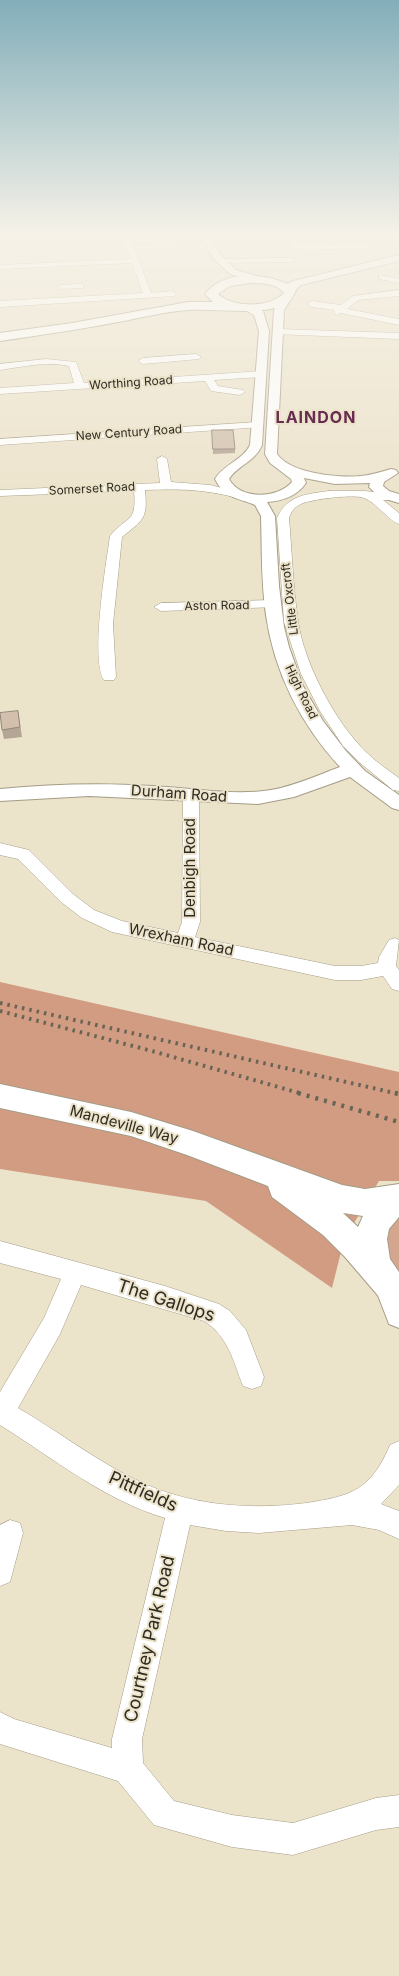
<!DOCTYPE html>
<html>
<head>
<meta charset="utf-8">
<style>
  body { margin:0 }
  canvas { display:block; background:#ece3cb }
</style>
</head>
<body>
<canvas width="399" height="1976"></canvas>
<script>
const ctx = document.querySelector('canvas').getContext('2d');
ctx.lineJoin = 'round';
function fillPath(path, color) { ctx.fillStyle = color; ctx.fill(path, 'evenodd'); }
function strokePath(path, color, width, dash) { ctx.strokeStyle = color; ctx.lineWidth = width; ctx.lineCap = dash ? 'butt' : 'round'; ctx.setLineDash(dash || []); ctx.stroke(path); }
function write(font, color, halo, rows, align = 'center') {
  ctx.font = font + ' Inter,sans-serif'; ctx.lineWidth = 4; ctx.setLineDash([]); ctx.textBaseline = 'middle'; ctx.strokeStyle = halo; ctx.fillStyle = color; for (const [text, x, y, turn = 0] of rows) {
    ctx.save(); ctx.translate(x, y); ctx.rotate((+turn || 0) * Math.PI / 180); ctx.textAlign = isNaN(turn) ? turn : align; if (halo) ctx.strokeText(text, 0, 0); ctx.fillText(text, 0, 0); ctx.restore();
  }
}
const green = new Path2D(`
  M399 1214V1278L387 1261 386 1230Z`);
const forest = new Path2D(`
  M0 982 399 1072V1181H379L344 1240 332 1288 206 1201 0 1169Z`);
const minor = new Path2D(`
  M59 233 55 235 0 238V234Z
  M121 233H129L131 239 172 237 175 245 171 247H168L166 241 132 243 151 293 172 291 176 294 175 296 0 307V301L143 293 132 263 0 269V265L130 259Z
  M286 233H294L298 243 304 246 365 244 369 246 365 248 303 250 292 246Z
  M369 233H377V236L370 238Z
  M293 258V262H290L221 263 217 261 221 259Z
  M379 275 399 279V283L379 279Z
  M80 284H83V288L61 289 57 287 61 285Z
  M399 290V296L358 300 347 309 399 319V325L341 313 337 315 333 312 335 310 312 307 308 304 312 301 341 305 353 296Z
  M277 329 399 333V339L274 334V330Z
  M196 354 201 357 199 359 143 364 138 361 143 358Z
  M46 359 76 362 84 383 262 371 267 374 262 377 214 380 218 386 243 390 245 392 240 395 211 391 205 381 0 394V388L74 383 69 366C46 361 23 367 0 370V364Z
  M258 422 263 425 262 427 0 445V439Z
  M162 456 167 459 171 482 210 485 238 492 240 494 234 497C201 489 179 489 145 490 148 519 143 520 122 537L113 624 116 677 114 680H104C90 659 106 564 110 536 127 515 137 524 134 491L0 496V490L160 483 157 459Z
  M329 491H365L395 495 397 497 391 500H383L399 513V524C389 521 377 503 364 498 354 494 312 499 301 504 294 507 292 511 289 518 292 552 293 587 298 621 304 663 335 722 366 752 376 762 388 770 399 778V791L393 790 359 762 343 746 320 711 301 674 284 622 277 518C287 495 307 494 329 491Z
  M273 600 278 601 280 604 278 607 161 611 154 607 161 603Z
  M191 789 197 790 199 794 200 922 195 937 335 966H361L378 963 379 957 389 940 395 938 399 940 396 966 399 970V991L392 989 383 976 361 980H335L112 932 82 918 61 902 18 859 0 855V843L29 850 73 894 94 910 122 921 178 933 182 922 183 794 185 790Z
  M0 1241 165 1286 219 1304 230 1311 246 1330 264 1377 261 1386 252 1389 243 1386C233 1361 229 1337 204 1321L81 1285 60 1334 18 1408C61 1433 100 1464 145 1484 195 1506 252 1510 306 1503 352 1496 371 1490 390 1445L399 1441V1485L381 1504 399 1511V1539L379 1530 352 1525 259 1533 226 1531 190 1525 142 1739 143 1763 174 1801 232 1815 293 1823 376 1798 399 1795V1827L376 1830 293 1855 232 1847 154 1825 118 1781 0 1744V1712L14 1719 112 1748V1739L165 1518C104 1500 53 1458 0 1425V1392L44 1318 61 1279 0 1263Z
  M10 1520 20 1523 23 1533 10 1582 0 1586V1525Z`);
const tertiary = new Path2D(`
  M199 233H208L221 255 236 270 263 278V282L260 283 230 274 214 259Z
  M286 296 291 299 284 310 277 454C291 474 339 478 361 476 371 475 381 472 391 469L396 470 398 473 384 482 383 486 389 491 399 494V503L379 497 369 487 370 483 335 484 304 478 306 483C297 496 283 501 267 502L275 516 279 586 284 627 289 647 303 686 323 721 346 751 365 771 399 795V810L392 808 350 777 294 797 258 804 89 796 0 801V789C51 784 102 783 153 786 191 788 233 796 271 790 295 786 318 775 340 767 301 725 274 672 266 615 261 582 262 549 261 516L255 505C236 497 225 499 215 479 224 464 243 460 250 445L259 331 254 315 240 307 245 304 263 311 269 331 262 445C255 462 238 465 229 479 240 500 277 499 292 482L291 479 270 463 265 454 274 310 282 297Z
  M388 1272 398 1276 399 1278V1328L389 1324 374 1285 378 1276Z`);
const secondary = new Path2D(`
  M399 255V261L301 285C293 290 295 300 284 305 258 316 218 308 189 310 166 311 141 318 118 322 78 330 39 335 0 341V333L72 323 188 302H213L205 294C223 270 263 273 288 284L293 281ZM250 283C263 283 276 283 284 293 270 308 233 308 218 294L230 286Z
  M0 1084 131 1112 193 1131 342 1185 365 1189 399 1184V1217L389 1229 387 1239 390 1259 399 1272V1310L387 1305 381 1299 345 1257 323 1235 272 1197 268 1186 187 1155 131 1136 0 1108ZM343 1213 363 1216 358 1227Z`);
const railFar1 = new Path2D(`
  M0 1003 399 1094
  M0 1011 152 1051 303 1094`);
const rail = new Path2D(`
  M298 1093 399 1122
  M395 1093 399 1094`);
const wall = new Path2D(`
  M212 430 235 449V453L213 454Z
  M18 711 22 737 4 739 2 730Z`);
const building = new Path2D(`
  M212 430H233L235 449H213Z
  M18 711 20 727 2 730 0 713Z`);
const farStreetnames = [
  ["Worthing Road",131,383,-4],
  ["New Century Road",129,433,-4],
  ["Somerset Road",92,489,-3],
  ["Little Oxcroft",290,599,-97],
  ["Aston Road",217,606,-1],
  ["High Road",301,692,64]
];
const streetNames = [
  ["Durham Road",179,794,4],
  ["Denbigh Road",190,868,-90],
  ["Wrexham Road",181,940,12],
  ["Mandeville Way",124,1125,15]
];
const farDistrictnames = [
  ["LAINDON",316,418]
];
const nearStreetnames = [
  ["The Gallops",166,1301,18],
  ["Pittfields",143,1492,24],
  ["Courtney Park Road",150,1639,-77]
];
fillPath(green, '#d4a68f');
fillPath(forest, '#d19c82');
strokePath(minor, '#a59c86', 1);
strokePath(tertiary, '#a59c86', 2);
strokePath(secondary, '#a59c86', 2);
fillPath(minor, '#fff');
fillPath(tertiary, '#fff');
fillPath(secondary, '#fff');
strokePath(railFar1, '#696456', 4, [2.5, 5]);
strokePath(rail, '#696456', 4.5, [3, 6]);
fillPath(wall, '#b5a595');
fillPath(building, '#d2c0ad');
strokePath(building, '#938679', 1);
const sky = ctx.createLinearGradient(0, 0, 0, 510);
sky.addColorStop(0, '#82aeba');
sky.addColorStop(0.46, '#f6f2e8');
sky.addColorStop(1, '#f6f2e800');
ctx.fillStyle = sky;
ctx.fillRect(0, 0, 399, 510);
write('12px', '#2f2b22', '#ece3cb', farStreetnames);
write('15px', '#2f2b22', '#ece3cb', streetNames);
ctx.letterSpacing = '1px';
write('bold 16px', '#692c51', '#ece3cb', farDistrictnames);
ctx.letterSpacing = '0px';
write('18px', '#2f2b22', '#ece3cb', nearStreetnames);
</script>
</body>
</html>
